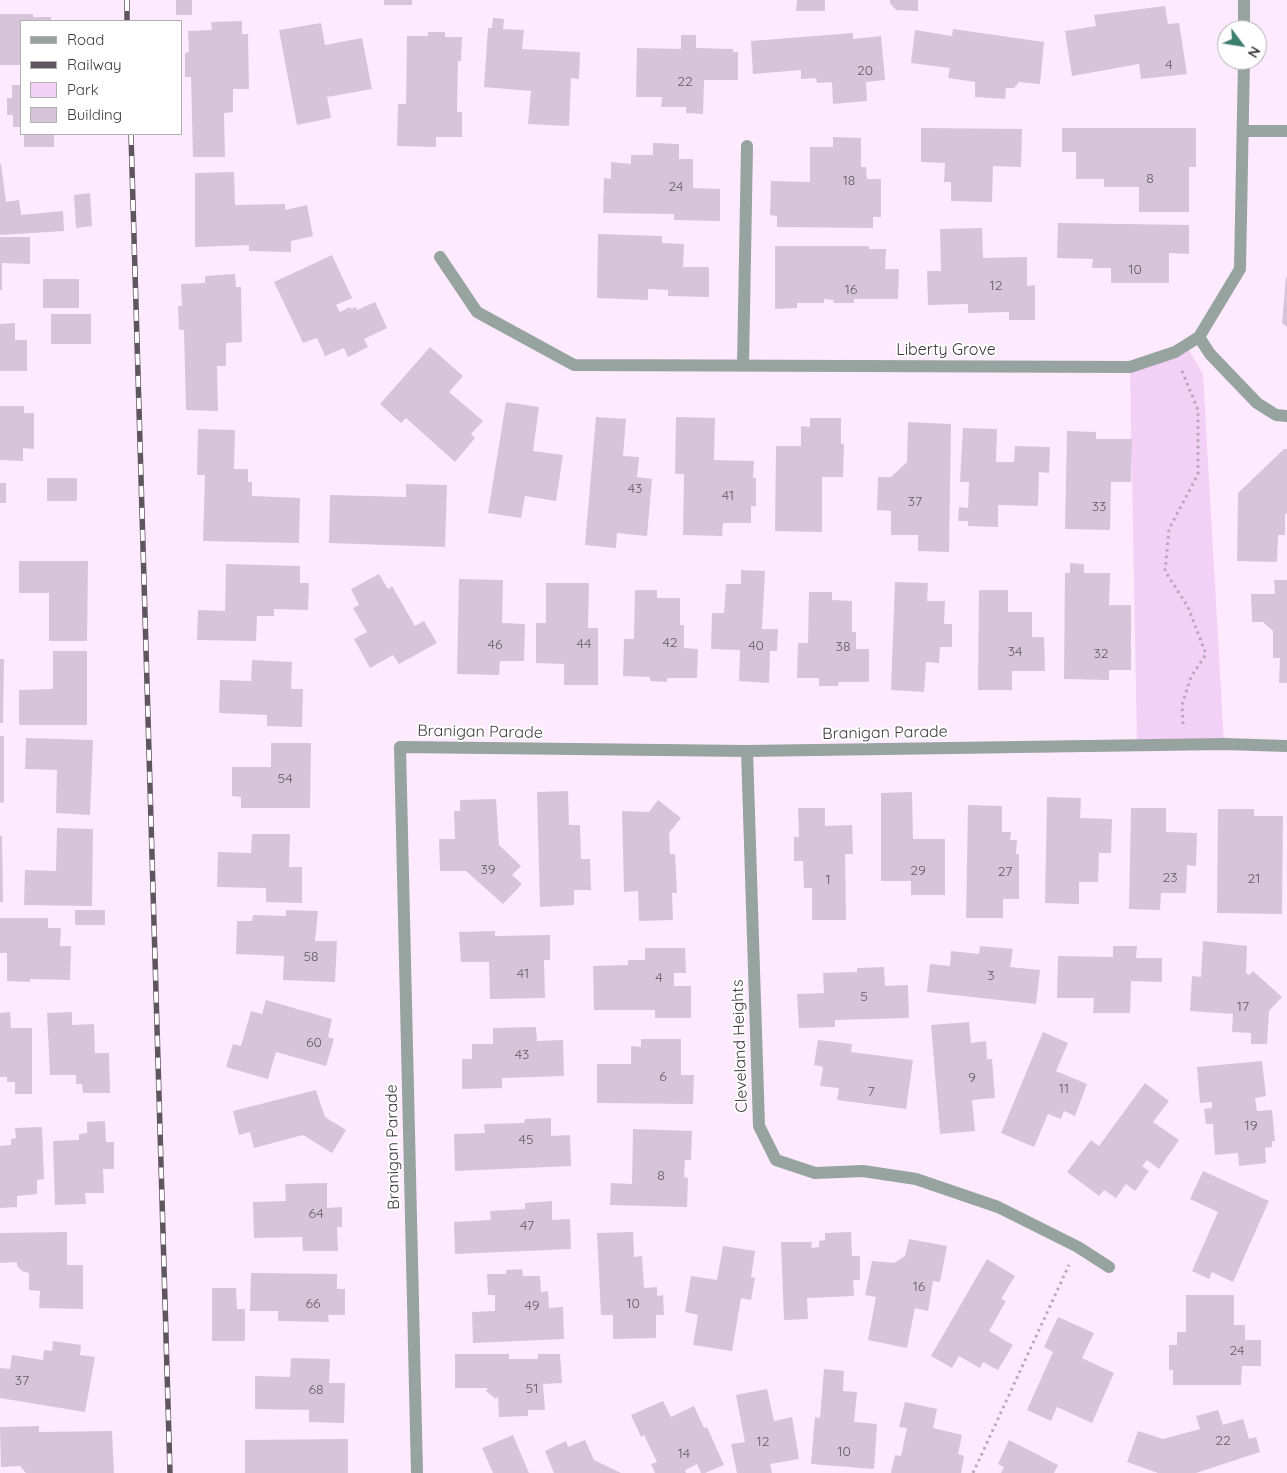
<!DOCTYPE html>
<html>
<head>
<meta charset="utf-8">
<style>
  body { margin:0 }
  #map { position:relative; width:1287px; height:1473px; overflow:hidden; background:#fdeaff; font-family:Quicksand,sans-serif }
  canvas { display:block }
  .legend { position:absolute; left:20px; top:20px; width:162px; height:115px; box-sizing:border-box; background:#fff; border:1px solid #b3b0b3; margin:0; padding:6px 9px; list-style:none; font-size:15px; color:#403940 }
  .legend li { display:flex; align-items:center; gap:10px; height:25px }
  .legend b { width:25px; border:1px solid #b3b0b3 }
  .north { position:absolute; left:1217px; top:20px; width:50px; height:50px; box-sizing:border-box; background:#fff; border:1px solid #b3b0b3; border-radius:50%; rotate:121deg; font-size:14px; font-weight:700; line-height:20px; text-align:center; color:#403940 }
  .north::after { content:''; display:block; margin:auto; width:18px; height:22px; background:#3e7e6c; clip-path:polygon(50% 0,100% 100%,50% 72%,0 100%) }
</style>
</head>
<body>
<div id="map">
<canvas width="1287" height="1473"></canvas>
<ul class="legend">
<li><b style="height:6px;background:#97a39f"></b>Road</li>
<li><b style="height:6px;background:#5e555f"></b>Railway</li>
<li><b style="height:14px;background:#f3d0f6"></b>Park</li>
<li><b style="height:14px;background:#d6c4d8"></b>Building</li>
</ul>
<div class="north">N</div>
</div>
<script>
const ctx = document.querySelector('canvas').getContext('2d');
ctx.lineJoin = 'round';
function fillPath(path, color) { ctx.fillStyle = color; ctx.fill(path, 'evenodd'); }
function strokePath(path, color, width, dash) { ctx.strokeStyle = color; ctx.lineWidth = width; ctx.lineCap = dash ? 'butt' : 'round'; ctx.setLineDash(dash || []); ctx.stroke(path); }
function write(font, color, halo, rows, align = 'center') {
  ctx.font = font + ' Quicksand,sans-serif'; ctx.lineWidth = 4; ctx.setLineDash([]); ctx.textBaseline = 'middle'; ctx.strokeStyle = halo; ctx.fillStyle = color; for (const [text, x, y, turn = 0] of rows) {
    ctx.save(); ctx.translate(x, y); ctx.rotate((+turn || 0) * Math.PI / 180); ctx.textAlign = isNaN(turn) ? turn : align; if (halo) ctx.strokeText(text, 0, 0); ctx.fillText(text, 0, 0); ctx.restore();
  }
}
const green = new Path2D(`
  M1186 345 1203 374 1224 744 1137 745 1130 367Z`);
const building = new Path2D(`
  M176 0H192V15H176Z
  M384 0H412V5H384Z
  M797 0H825V11H796Z
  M890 0H918V11L896 10 890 3Z
  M1165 6 1168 24 1179 23 1187 74 1141 79 1139 64 1072 76 1065 31 1096 26 1094 15Z
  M0 14H33V17H51V21H21V65H0Z
  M493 18 504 19 503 29 524 30 522 49 580 52 579 79 571 78 569 126 528 124 531 91 484 87 488 28H492Z
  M242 21V34H248L249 89H233V112L224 113 225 157H193L191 77H185V53L189 52 188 31 212 30 211 22Z
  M321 23 325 45 362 38 372 89 327 97 331 118 297 125 279 30Z
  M953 29 1044 42 1040 84 1019 82 1014 88H1006L1005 99 975 97V82L948 78 950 68 911 63 915 30 952 36Z
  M428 32H445V37H462L461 61H458L457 112H462V137H436V147L397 146 398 104H406L407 36H428Z
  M853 33V39L881 36 885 80 866 82 867 101 833 104 832 82 817 83 816 78 801 79V70L753 74 751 41Z
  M681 35H696V48L733 49V52H738V80H704L703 114 686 113V107H661L662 97H636L637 48 681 49Z
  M12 85H21V127H13V115H7V98H12Z
  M921 128 1022 129 1021 167 993 166 992 202 951 201V182H944L945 163 921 162Z
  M1062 128H1196V167H1189V212H1139V187H1104V179H1076V152H1062Z
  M24 134H54V147H24Z
  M833 137 861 138V167H866L867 179H881V217H873V228L777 227V216L770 215 771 181 810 182V147H833Z
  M653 143 679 144V159H693V188L720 189V221L674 220V214L603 213 604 178 611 179V162L631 164V155H653Z
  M0 164H1L6 202 19 200 21 215 63 211 64 231 0 235Z
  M234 172 235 205 285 204V210L307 205 313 236 291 241V252L249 251V245L195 247V173Z
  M90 193 92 226 76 228 74 195Z
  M1058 223 1189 225V254L1169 253V283H1111V268H1092L1093 259 1057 258Z
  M982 228 983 258 1027 257V286L1035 285V320H1009V312L968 313V304L928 305 927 271H941L940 229Z
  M598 234 662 236V243L684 244 683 267H709V297L668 296V290L648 289V300L597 298Z
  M0 237H30V264L2 263V290H0Z
  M775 246H869V249H886L885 269H899L898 299H854V303H834L833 300 824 299V303H797V308L775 309Z
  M332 255 352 298 336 305 340 312 350 307 351 309 356 307 357 310 375 302 387 328 364 339 368 347 348 357 344 348 325 356 317 338 303 343 274 282Z
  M235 274 236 287H241L242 342 226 343V366H217L218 411 186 410 184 330H179L178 306H182L181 284 205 283V276Z
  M1286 277H1287V327L1282 323Z
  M43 279H79V308H43Z
  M51 314H91V344H51Z
  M15 323V340H27V371H0V324Z
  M430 347 463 376 449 392 483 421 471 434 475 438 455 462 406 418 401 423 380 404Z
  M506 402 539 407 533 451 563 455 556 501 525 496 521 518 488 513Z
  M0 406H24V413H34V449L23 448V461L0 460Z
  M596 417 626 419 623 456 639 457 637 477 652 479 647 536 617 533 616 548 585 545Z
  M676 417 715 418 714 460 754 461 753 478H756V506H751V523H723L722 536 683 535 684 474H675Z
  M810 418H841V444H844L843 477H822V532L775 531 776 446H801V426L810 427Z
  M908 422 951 424 949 552 918 551V535H891V511L877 510 878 477H891L907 462Z
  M963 428 997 429 996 462H1014L1015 446 1050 447 1049 473 1039 472 1038 506 998 505V527L968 526V521H958L959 507 968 508 969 482H960Z
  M198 429 235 430 234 469H248V482H252V496L300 498 299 543 203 541 205 475H197Z
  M1067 431 1096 432V439H1132L1131 482H1111L1110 530 1065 529Z
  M1284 449H1287V513L1285 515V535H1278L1277 562 1237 561 1238 493Z
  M47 478H77V501H47Z
  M0 483H6V503H0Z
  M406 484 447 485 445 547 329 543 330 495 406 497Z
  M19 561H88L87 641H49V593H19Z
  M1070 563 1084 564V573H1110L1109 605H1131V670H1109V680L1064 679 1065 573H1070Z
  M226 564 300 566V583H309L308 610 274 609V616H257L256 641 197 640 198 610 225 611Z
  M741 570 765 571 762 629H778L777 651H770L769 683 739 681 740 650 711 649 712 613H724L726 584H741Z
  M379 574 388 589 392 586 415 626 424 621 437 643 399 664 393 655 370 668 354 639 367 632 353 608 359 605 351 589Z
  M459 579 503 580 502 623 525 624 524 661H500L499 675 457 674Z
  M1274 580H1287V683H1279L1280 658H1273V631L1263 622H1252L1251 594H1275Z
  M895 582 928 583 927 601H945L944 624H952V647H940L939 663 926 662 924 692 891 690Z
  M546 583H589L588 628H598V685H564V664L536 663V623H546Z
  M635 590H657V598H680V625H684V648L698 649 697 678H667V682L650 681V677L623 676 624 639H634Z
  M979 590H1008V612H1032V637H1044L1045 671H1012V690H978Z
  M809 592H832V600L852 601V632H856V649H869V682H839L838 686H819V678H797L798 643H808Z
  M53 651H87V725H19V690L53 689Z
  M0 659H4L3 723H0Z
  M252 660 292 662 291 689H303L302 727 267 726V715L219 713 220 680 251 681Z
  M0 736H4V802L0 803Z
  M26 738 93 740 90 815 56 813 57 770 25 769Z
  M271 743H311L310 808H241V797L232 796V767H271Z
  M568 791 569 825H580L581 859H590L591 890H574V905L540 907 537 792Z
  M912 792 913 839H945V895H911V881H881V793Z
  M1047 797 1081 798 1080 818 1112 819 1111 853H1099L1098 882H1079V904L1045 903Z
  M496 799 499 845 521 866 512 875 522 884 503 904 466 871H440L439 839H455L454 811H460V800Z
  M658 800 681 818 669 833 670 854H675L677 893H672L673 920 639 921 638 891 624 892 622 811 649 812Z
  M968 805 1002 806V832H1011L1010 840H1017L1016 854H1019V899H1003V918H966Z
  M798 808H825V826L852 825 853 854H845L846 920H812V888H804L803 861H794V837H799Z
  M1131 808H1166V832L1197 833 1196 866 1187 865 1186 893H1161L1160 910 1129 909Z
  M1218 809H1254V816H1283L1282 914 1217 913Z
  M57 828 93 829 92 906 24 905 25 870 56 871Z
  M252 834H290L289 867H302V903L266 902V888L217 887 218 852 251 853Z
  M0 836H2L3 902H0Z
  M75 910H105V925H75Z
  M286 910 318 911 315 941H337L335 982 283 980 284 956 236 954 237 921H252L253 915 286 916Z
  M0 918H48V928H61L60 946H71L70 980 30 979V982L7 981V953H0Z
  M495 931V936L550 935V960H544L545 998 490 999 489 962H461L459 932Z
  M1203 941 1247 946 1246 973 1249 975 1253 971 1282 997 1269 1011 1267 1044H1251V1033L1232 1032 1233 1014 1190 1011 1192 976 1201 977Z
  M980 946 1013 949 1010 967 1040 970 1036 1004 927 992 930 964 950 966 951 951 979 954Z
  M1113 946H1137L1136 958H1162V982L1131 981 1130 1013H1093L1094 998H1057L1058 956 1113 957Z
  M645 948H685L686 973H674V986H691V1018H655V1010H594L593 966 628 965V960H645Z
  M884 967 885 986 908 985 909 1018 835 1020V1027L799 1028 797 994 824 993 823 973 857 972V968Z
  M266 1000 332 1019 328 1037 334 1039 326 1066 276 1052 268 1079 226 1067 233 1044 241 1046 251 1011 262 1014Z
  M10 1012 11 1028H32V1094H15V1082H7V1077H0V1013Z
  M72 1012V1025L94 1024 95 1053H109L110 1093H83L82 1084H76V1075H50L47 1013Z
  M969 1022 971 1043 986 1041 987 1059H992L995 1098 972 1100 975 1131 940 1134 931 1025Z
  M536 1027 537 1041 563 1040 564 1076 502 1078V1088L462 1089V1059H472V1044H493V1028Z
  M1043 1032 1068 1043 1056 1071 1087 1084 1075 1116 1064 1111 1061 1119 1048 1114 1034 1147 1001 1133Z
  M641 1039H681V1075H694L693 1104 597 1103V1064H631V1046L641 1047Z
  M818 1040 852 1044 851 1052 913 1060 906 1109 837 1100 839 1088 820 1086 823 1067 814 1065Z
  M1262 1061 1266 1096 1255 1098 1257 1111 1272 1110 1275 1141H1272V1147L1265 1148 1266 1163 1239 1166 1238 1153 1215 1155 1213 1124H1206L1204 1109 1212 1108V1102L1200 1103 1197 1067Z
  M1145 1083 1169 1101 1153 1122 1179 1140 1159 1169 1147 1160 1142 1166 1149 1171 1135 1191 1126 1184 1116 1198 1104 1190 1099 1196 1067 1172 1091 1140 1099 1146Z
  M316 1090 325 1117 346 1130 332 1153 303 1135 254 1148 250 1132 239 1135 233 1111Z
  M551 1118V1136L570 1135 571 1166 455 1171 454 1134 485 1133 484 1124 524 1123 525 1119Z
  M105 1121 106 1142H114V1169H103L104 1193H85L86 1204 55 1205 53 1141 79 1140V1134L87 1133V1122Z
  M42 1127 44 1179 37 1180V1194L17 1196V1207L0 1208V1146L11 1145V1139L16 1138 15 1128Z
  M633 1129 692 1131 691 1160H685L684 1177 688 1178 687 1207 610 1205 611 1183 632 1184Z
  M1203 1171 1269 1201 1233 1282 1212 1272 1209 1279 1192 1271 1218 1212 1190 1199Z
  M327 1183V1208L342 1207V1227H337L338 1251H303L302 1237 254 1238 253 1202 286 1201 285 1184Z
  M552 1201V1220L570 1219 571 1249 455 1254 454 1222 491 1220 490 1211 525 1209V1203Z
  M67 1232V1265H83V1309L39 1308 40 1291 29 1290V1273L22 1271 17 1266V1262L0 1263V1233Z
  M633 1232 634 1257 642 1256 644 1288 657 1287V1296L663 1295 664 1315H656V1338L613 1339V1315H601L597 1233Z
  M851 1232 852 1256H860V1280H853L854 1296 807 1298 808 1319 784 1320 781 1242H812L811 1248 819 1247V1241L825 1240V1233Z
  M909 1239 947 1246 940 1282 933 1281 928 1311 915 1308 907 1348 868 1340 876 1297 865 1295 872 1261 894 1263 905 1256Z
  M723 1246 755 1251 751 1277 755 1278 751 1300 741 1298 732 1351 693 1345 698 1315 685 1312 691 1276 717 1280Z
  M987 1259 1015 1276 1001 1299 1006 1301 989 1331 1013 1345 998 1370 983 1362 980 1368 959 1356 952 1368 931 1356Z
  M522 1269 523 1276H540L541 1292 548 1291 549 1308 563 1307 564 1339 473 1343 472 1312 495 1311V1295H488L487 1274H506V1270Z
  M251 1273 337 1274V1289H345V1315H328L329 1322 278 1321V1311H250Z
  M212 1288H236L237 1309H245V1341H212Z
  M1186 1295H1234V1325H1245V1340H1261V1366H1242L1241 1385H1173V1370H1169V1345H1177V1332H1186Z
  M1058 1317 1094 1333 1082 1358 1114 1373 1092 1423 1057 1407 1051 1421 1027 1410 1053 1352 1044 1347Z
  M53 1341 81 1345 80 1355 95 1357 85 1412 0 1398V1368L10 1369 12 1355 43 1360 44 1350 52 1351Z
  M455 1354H509V1359H538V1354H560L562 1383 543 1384 545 1410H528V1416L499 1417 498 1396 496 1399 486 1391 488 1388H455Z
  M291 1358 330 1359 329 1383H345L344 1423 309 1422V1410L255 1409V1376L290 1377Z
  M824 1369 844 1371 843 1391 857 1392 854 1422 877 1424 874 1469 811 1464 815 1417 820 1418Z
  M767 1389 774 1421 792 1417 799 1459 770 1464 772 1473H737L731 1444 745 1442 736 1395Z
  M663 1401 671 1417 694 1406 704 1428 707 1427 724 1465 705 1473H701L697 1464 685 1470 686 1473H655L651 1464 657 1462 644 1435 641 1437 631 1415Z
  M905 1402 937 1409 933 1428 962 1435 958 1454 964 1456 961 1473H891L895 1455 901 1456 907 1428 899 1427Z
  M1218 1410 1223 1425 1243 1419 1249 1439 1256 1437 1260 1452 1196 1473H1158L1127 1462 1138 1431 1163 1439 1200 1429 1196 1416Z
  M39 1426V1432L112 1431 114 1473H26L20 1466 1 1467 0 1427Z
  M513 1435 529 1473H493L482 1448Z
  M348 1439V1473H245V1440Z
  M585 1440 594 1460 621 1473H554L545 1451 566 1441 568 1447Z
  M1009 1440 1058 1465 1054 1473H1001L1004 1467 998 1464Z`);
const path = new Path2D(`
  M1182 371 1198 410V474L1169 529 1165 571 1188 607 1206 654 1191 677 1182 705 1183 724
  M973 1473 1069 1265`);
const street = new Path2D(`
  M1244 30V0
  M1243 131H1287
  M440 257 477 312 574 365 1130 367 1175 352 1199 337 1240 269 1244 60
  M1199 337 1210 354 1257 403 1276 415 1287 416
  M743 366 747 146
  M747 751 759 1126 776 1160 815 1173 863 1171 916 1179 998 1207 1078 1247 1109 1267
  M417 1473 400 747 747 751 1224 744 1287 746`);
const rail = new Path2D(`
  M127 0V21
  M131 134 170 1473`);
const numberNames = [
  ["4",1169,65],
  ["20",865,71],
  ["22",685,82],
  ["8",1150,179],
  ["18",849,181],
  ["24",676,187],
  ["10",1135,270],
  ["12",996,286],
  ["16",851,290],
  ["43",635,489],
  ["41",728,496],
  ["37",915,502],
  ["33",1099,507],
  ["42",670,643],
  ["44",584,644],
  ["46",495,645],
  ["40",756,646],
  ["38",843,647],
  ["34",1015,652],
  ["32",1101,654],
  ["54",285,779],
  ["39",488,870],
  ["29",918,871],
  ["27",1005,872],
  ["23",1170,878],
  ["21",1254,879],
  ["1",828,880],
  ["58",311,957],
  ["41",523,974],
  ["3",991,976],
  ["4",659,978],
  ["5",864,997],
  ["17",1243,1007],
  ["60",314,1043],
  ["43",522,1055],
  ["6",663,1077],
  ["9",972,1078],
  ["11",1064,1089],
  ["7",871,1092],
  ["19",1251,1126],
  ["45",526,1140],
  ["8",661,1176],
  ["64",316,1214],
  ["47",527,1226],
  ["16",919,1287],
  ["66",313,1304],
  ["10",633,1304],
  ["49",532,1306],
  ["24",1237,1351],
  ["37",22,1381],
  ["51",532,1389],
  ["68",316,1390],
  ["22",1223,1441],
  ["12",763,1442],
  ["10",844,1452],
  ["14",684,1454]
];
const streetNames = [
  ["Liberty Grove",946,350],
  ["Branigan Parade",480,732,1],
  ["Branigan Parade",885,733,-1],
  ["Cleveland Heights",740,1046,-92],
  ["Branigan Parade",393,1147,-91]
];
fillPath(green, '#f3d0f6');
fillPath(building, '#d6c4d8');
strokePath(path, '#b7a8b8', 3, [2.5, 4]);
strokePath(street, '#97a39f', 12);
strokePath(rail, '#5e555f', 5.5);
strokePath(rail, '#fff', 4, [11]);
write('14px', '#665c66', null, numberNames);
write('16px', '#403940', '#fff', streetNames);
</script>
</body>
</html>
